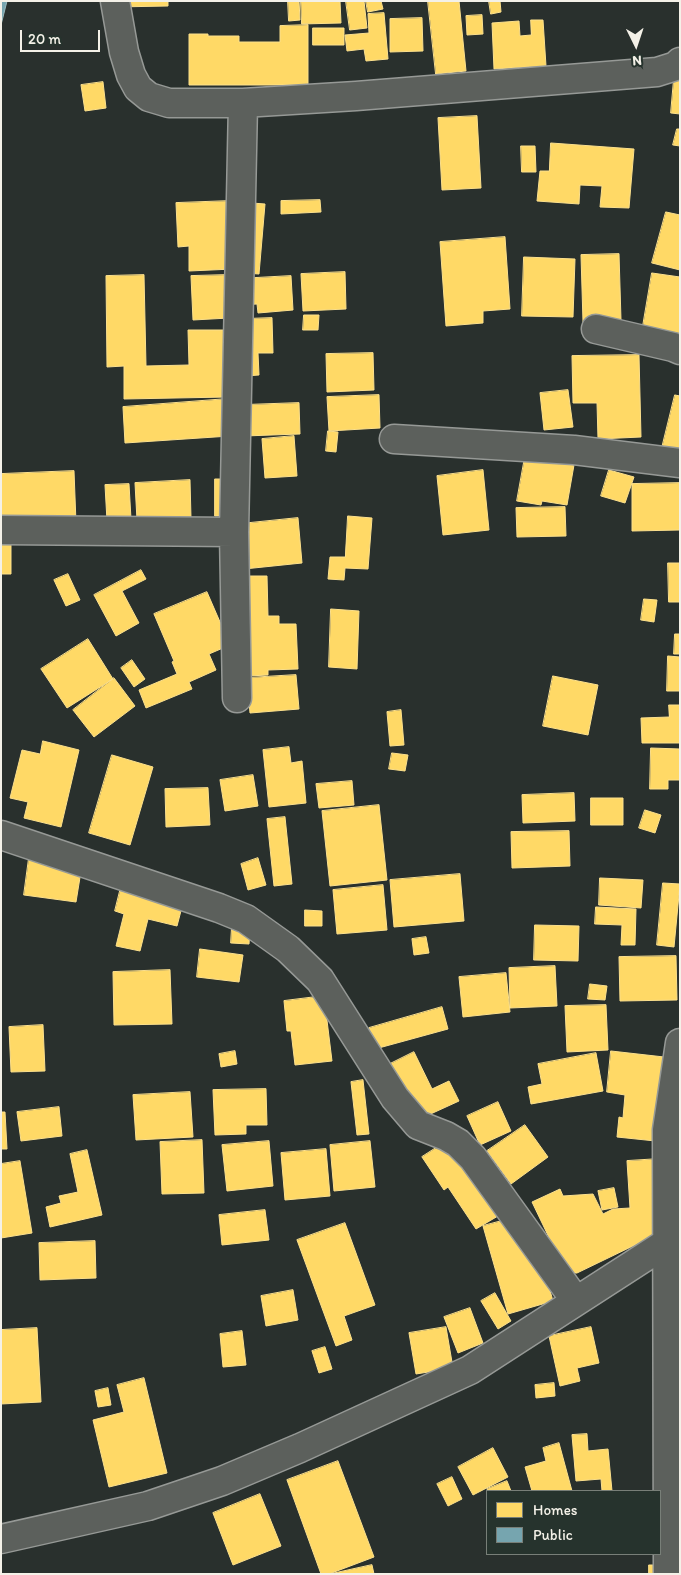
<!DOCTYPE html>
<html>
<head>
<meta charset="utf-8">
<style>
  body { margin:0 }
  #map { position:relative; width:681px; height:1575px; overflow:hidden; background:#29302d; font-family:Itim,sans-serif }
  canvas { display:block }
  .frame { position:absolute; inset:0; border:2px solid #f4f1e8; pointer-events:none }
  .legend { position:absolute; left:486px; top:1490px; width:175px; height:65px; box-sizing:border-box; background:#26332d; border:1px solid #787f78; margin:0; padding:6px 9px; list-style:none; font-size:15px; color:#f4f1e8 }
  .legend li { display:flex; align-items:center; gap:10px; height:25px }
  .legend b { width:25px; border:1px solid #787f78 }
  .north { position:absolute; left:611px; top:20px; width:50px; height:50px; -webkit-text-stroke:4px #26332d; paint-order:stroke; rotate:176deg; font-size:14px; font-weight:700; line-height:20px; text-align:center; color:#f4f1e8 }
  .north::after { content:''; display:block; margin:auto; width:18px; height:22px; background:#f4f1e8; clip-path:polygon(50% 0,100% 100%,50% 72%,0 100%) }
  .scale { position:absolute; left:20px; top:30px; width:80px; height:22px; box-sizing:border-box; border:2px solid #f4f1e8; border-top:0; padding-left:6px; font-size:15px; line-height:18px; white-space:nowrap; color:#f4f1e8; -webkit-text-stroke:4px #26332d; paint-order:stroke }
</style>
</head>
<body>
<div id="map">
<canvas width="681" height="1575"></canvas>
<div class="frame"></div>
<ul class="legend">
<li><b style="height:14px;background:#ffd966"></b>Homes</li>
<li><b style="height:14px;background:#76a5af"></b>Public</li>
</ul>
<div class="north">N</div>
<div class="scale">20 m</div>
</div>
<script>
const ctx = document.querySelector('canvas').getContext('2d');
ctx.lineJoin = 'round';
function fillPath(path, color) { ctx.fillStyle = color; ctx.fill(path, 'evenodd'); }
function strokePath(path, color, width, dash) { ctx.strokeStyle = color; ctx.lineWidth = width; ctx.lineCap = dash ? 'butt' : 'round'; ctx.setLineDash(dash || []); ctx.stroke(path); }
const homes = new Path2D(`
  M115 1H168V6L115 7Z
  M288 1H299L300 20 289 21Z
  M301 1H340L341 23 302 24Z
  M346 1H364L367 28 350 30Z
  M366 1H381L383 9 368 12Z
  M428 1H459L466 71 436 74Z
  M489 1H500L501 12 491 14Z
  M384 13 388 59 366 61 364 49 347 51 345 35 369 33 368 14Z
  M482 15 483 34 467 35 466 16Z
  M422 18 423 51 390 52V19Z
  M531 20H543L546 66 494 69 492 23 519 21 520 36 531 35Z
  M308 25V85H189V34H208V36H239V42H280V26Z
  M313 28H344V45H313Z
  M675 68H680V114L671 113Z
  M103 82 106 108 85 111 81 85Z
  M477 116 481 188 442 190 438 118Z
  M677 129H680V146L673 145Z
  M551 143 634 149 629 208 600 207 602 186 580 185 579 204 537 201 540 171H549Z
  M521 146H535L536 172H522Z
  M320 200 321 212 281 214V201Z
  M230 201 233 269 189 271V246L178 247 176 203Z
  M252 203 265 204 259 274 245 273Z
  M666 212 680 215V270L652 263Z
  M505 237 510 309 483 311V323L446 326 440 242Z
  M619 254 621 320 583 322 581 255Z
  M524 257 575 259 573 317 522 316Z
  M345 272 346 309 303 311 301 274Z
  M652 273 680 277V339L642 332Z
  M144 275 146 366 189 365 188 330H226L227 397 124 399V366L107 367 106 276Z
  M227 275 229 318 193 320 191 276Z
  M291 276 293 310 258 313 257 304 239 305 237 279Z
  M304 315H319L318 330H303Z
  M272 318 273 353H258L259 375 245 376V319Z
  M373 353 374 390 327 392 326 354Z
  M639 355 641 437 598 439 597 403H573L572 356Z
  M568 390 573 427 544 430 540 393Z
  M379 395 380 428 329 431 327 397Z
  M675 395 680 396V452L662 448Z
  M227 399 230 436 125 443 123 407Z
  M299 403 300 434 244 436V405Z
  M328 431 338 432 336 452 326 451Z
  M294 436 297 476 265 478 262 439Z
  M525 457 574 465 567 505 542 501 541 505 517 501Z
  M483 470 489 530 443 535 437 476Z
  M609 470 634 477 625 503 601 496Z
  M74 471 76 523 1 526V474Z
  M215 479H230V516H215Z
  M190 480 191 518 137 520 135 483Z
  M680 483V530L632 531V484Z
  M129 484 131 519 107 521 105 485Z
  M565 507 566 536 517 537 516 508Z
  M348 516 372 518 368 569 345 568 344 580 328 579 330 557H345Z
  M298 518 302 563 244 569 240 524Z
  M11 538V574H1V539Z
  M668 563H680V602H669Z
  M141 570 146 579 122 591 139 623 116 636 94 595Z
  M68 574 80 600 66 606 54 580Z
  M244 576H267L268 616H279V624H296L298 669 268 670V675L248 676Z
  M207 592 230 645 209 654 216 670 189 682 192 689 146 708 139 690 177 674 172 662 174 661 154 614Z
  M644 599 657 600 654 622 641 620Z
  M331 609 359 611 357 669 329 667Z
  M675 634H680V654H674Z
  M88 639 113 679 67 708 41 669Z
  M668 656 680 657V691H667Z
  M132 660 145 679 134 687 121 668Z
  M296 675 299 709 250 713 247 678Z
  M553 676 598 685 588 735 543 726Z
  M114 678 135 706 94 737 73 710Z
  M669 705H680V743H642L641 718 669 717Z
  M401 710 404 745 390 746 387 712Z
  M43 741 79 750 61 827 24 818 28 802 10 798 22 750 40 754Z
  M289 747 291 763 302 761 306 803 269 807 263 750Z
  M651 748 680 749V780H668V789H650Z
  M392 753 408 755 405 771 389 769Z
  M112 755 153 767 130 845 89 833Z
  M253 775 258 806 225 811 220 780Z
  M352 781 354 805 319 808 316 784Z
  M208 788 210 825 166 827 165 789Z
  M574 793 575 821 523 823 522 795Z
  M591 798H623V825H591Z
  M379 805 387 880 330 886 322 811Z
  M645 810 661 815 655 833 639 828Z
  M285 817 292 884 274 886 267 819Z
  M569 831 570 866 512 868 511 832Z
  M29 858 82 865 76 902 24 895Z
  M258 858 266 885 248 890 241 864Z
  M460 874 464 921 394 927 390 880Z
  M600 878 643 880 641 908 599 905Z
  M663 883 680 884 674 947 657 945Z
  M383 885 387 930 337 934 333 890Z
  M120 891 182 907 177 926 148 919 140 951 116 946 124 914 115 911Z
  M596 907 636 909 635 945H621L622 925 595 924Z
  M305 910 322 911V926H305Z
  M535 925 579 926 578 961 534 960Z
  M232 927 250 928 249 944 231 943Z
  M426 937 429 953 414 955 412 939Z
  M200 949 243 955 239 982 197 977Z
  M676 956 677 1000 620 1001 619 957Z
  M555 966 557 1006 510 1008 509 968Z
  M170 970 172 1024 114 1025 113 972Z
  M506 973 510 1012 463 1017 459 977Z
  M590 984 607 986 605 1000 588 999Z
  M324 996 332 1061 295 1065 291 1031H287L284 1001Z
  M606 1005 608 1050 567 1052 565 1006Z
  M442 1007 448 1029 375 1049 369 1028Z
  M43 1025 45 1071 11 1072 9 1027Z
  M235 1051 237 1064 221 1067 219 1054Z
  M611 1051 673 1058 665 1142 617 1137 619 1117 623 1118 625 1095 607 1092Z
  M414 1052 432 1089 449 1081 459 1101 413 1122 386 1066Z
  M596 1053 603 1091 531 1104 528 1087 542 1084 538 1064Z
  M363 1080 369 1134 357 1135 351 1082Z
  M266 1089 267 1125H246V1134L215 1135 213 1090Z
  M190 1092 193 1137 136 1140 133 1095Z
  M498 1102 511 1131 480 1145 467 1116Z
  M59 1107 62 1136 21 1141 17 1112Z
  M1 1112H5L7 1149H1Z
  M525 1125 548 1157 511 1184 487 1151Z
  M453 1137 503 1213 476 1229 448 1187 444 1190 422 1157Z
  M202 1140 204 1193 162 1194 160 1142Z
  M269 1141 273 1186 227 1191 222 1145Z
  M370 1141 375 1187 334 1191 330 1145Z
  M326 1149 330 1196 285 1200 281 1153Z
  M87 1150 102 1215 50 1227 46 1207 61 1203 59 1196 78 1192 70 1154Z
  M659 1159 664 1231 577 1273H566L532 1202 560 1189 563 1196 593 1194 603 1214 613 1209 630 1208 627 1161Z
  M20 1161 32 1233 1 1238V1164Z
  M614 1188 618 1207 602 1210 598 1191Z
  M265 1210 269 1240 222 1245 219 1215Z
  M528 1214 553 1301 508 1314 483 1226Z
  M345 1223 375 1305 344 1316 352 1340 336 1346 297 1240Z
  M95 1241 96 1278 40 1280 39 1243Z
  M293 1290 298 1320 266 1326 261 1296Z
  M495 1293 511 1321 498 1329 481 1301Z
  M470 1308 483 1343 458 1353 444 1317Z
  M446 1327 453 1368 416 1374 409 1333Z
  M591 1327 599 1363 577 1368 580 1381 560 1386 549 1336Z
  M37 1328 41 1402 1 1404V1330Z
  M242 1331 246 1365 223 1367 220 1334Z
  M325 1347 332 1369 319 1373 312 1351Z
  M144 1378 167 1473 109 1487 93 1420 124 1412 117 1385Z
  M554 1383 555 1396 536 1398 535 1385Z
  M108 1388 111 1405 98 1407 95 1391Z
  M587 1434 588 1451 608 1449 612 1491H602L601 1479 576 1481 572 1435Z
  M559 1443 572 1491H532L525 1467 546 1461 543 1448Z
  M493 1448 508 1477 473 1495 458 1467Z
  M338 1461 374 1557 329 1574H321L287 1480Z
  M452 1477 462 1499 448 1506 437 1484Z
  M507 1481 511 1491H488L487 1489Z
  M260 1494 281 1546 233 1565 213 1513Z
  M372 1565 374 1574H330Z
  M649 1565H659L660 1574H649Z`);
const public = new Path2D(`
  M1 1H7L1 25Z`);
const minor = new Path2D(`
  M115 1 124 52 131 75 138 88 149 97 169 103H243L356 96 657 72 676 66 680 62
  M596 329 673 347 680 350
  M394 439 574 450 680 463
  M1 530 234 532 237 698
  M234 532 243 103
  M1 835 219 908 246 919 288 949 320 980 395 1098 418 1125 446 1136 458 1143 473 1158 576 1301
  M1 1539 148 1506 222 1481 300 1448 470 1370 668 1242
  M668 1574 667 1130 680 1043`);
fillPath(homes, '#ffd966');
strokePath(homes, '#fce08d', 1);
fillPath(public, '#76a5af');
strokePath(public, '#9cbcc0', 1);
strokePath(minor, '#969996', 31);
strokePath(minor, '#5c605c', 28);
</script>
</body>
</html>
